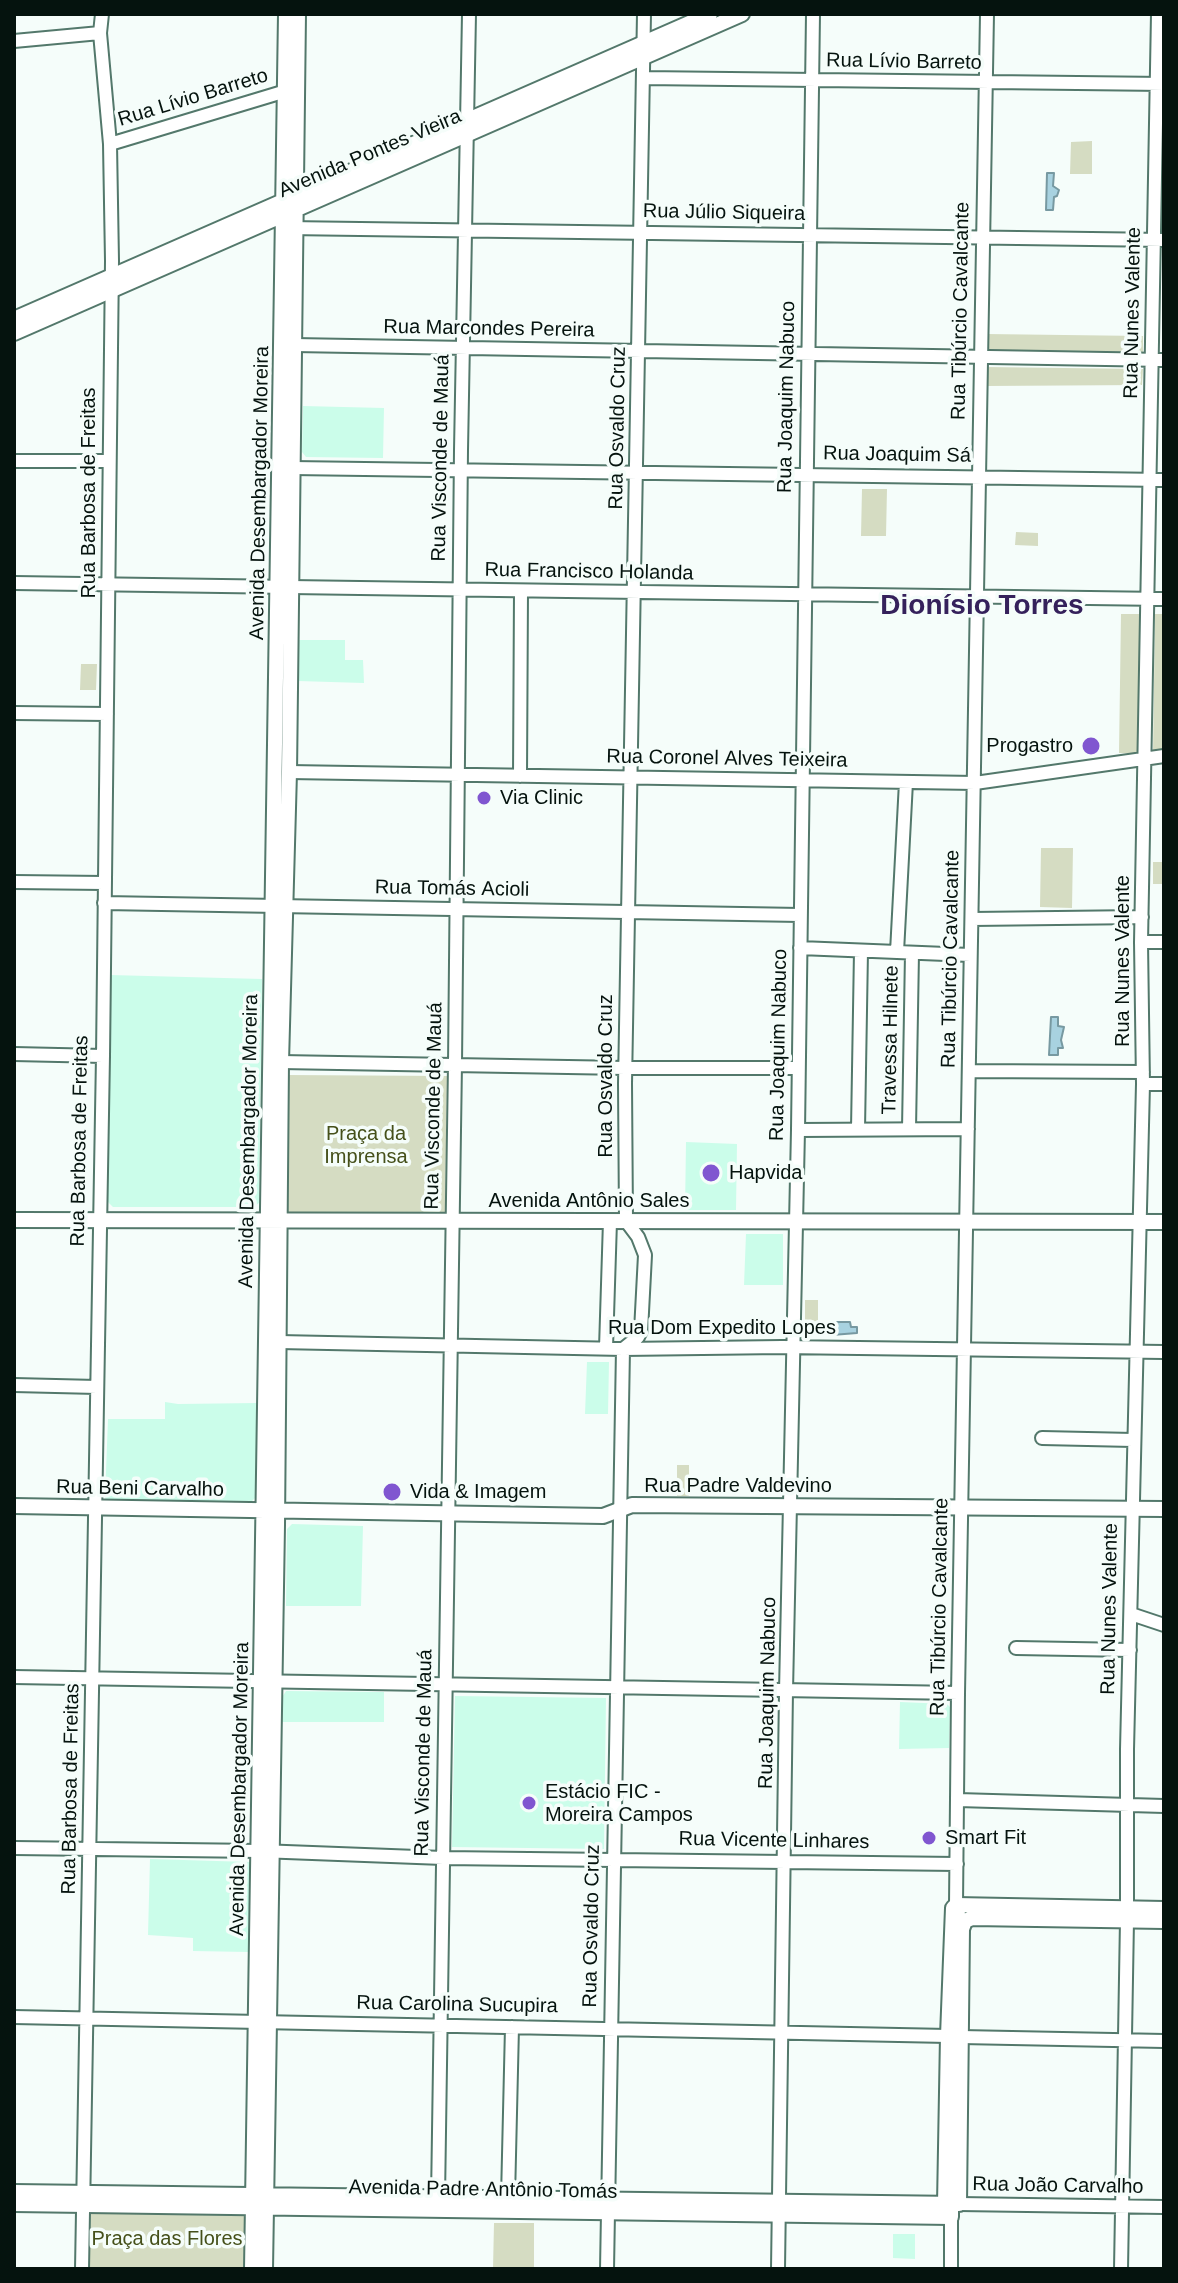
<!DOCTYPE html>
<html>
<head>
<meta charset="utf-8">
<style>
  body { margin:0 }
  #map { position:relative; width:1178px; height:2283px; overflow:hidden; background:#f5fdfa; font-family:Arial,sans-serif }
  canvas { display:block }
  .frame { position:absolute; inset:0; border:16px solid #05130e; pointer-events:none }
</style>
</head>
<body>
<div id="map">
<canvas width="1178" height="2283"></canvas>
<div class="frame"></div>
</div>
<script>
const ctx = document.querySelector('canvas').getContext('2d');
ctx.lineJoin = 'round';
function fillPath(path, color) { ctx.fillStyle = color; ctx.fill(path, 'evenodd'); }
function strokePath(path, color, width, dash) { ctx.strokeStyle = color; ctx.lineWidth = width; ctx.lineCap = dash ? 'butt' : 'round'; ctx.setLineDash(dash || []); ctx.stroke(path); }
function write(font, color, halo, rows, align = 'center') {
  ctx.font = font + ' Arial,sans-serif'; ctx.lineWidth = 7; ctx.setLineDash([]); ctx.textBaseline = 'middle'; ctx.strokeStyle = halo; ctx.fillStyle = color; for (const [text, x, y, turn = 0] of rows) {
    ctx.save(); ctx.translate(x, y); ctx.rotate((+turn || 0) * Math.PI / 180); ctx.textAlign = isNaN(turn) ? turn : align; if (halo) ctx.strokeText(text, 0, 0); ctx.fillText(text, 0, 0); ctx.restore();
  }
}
const built = new Path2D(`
  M303 406 384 408 383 458 306 457 302 452Z
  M299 640H345V660H363L364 683 298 681Z
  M110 975 262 979 259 1203 254 1207H113L107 1201Z
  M686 1142 737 1144 736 1210H685Z
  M746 1234H783V1285H744Z
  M587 1362H609L608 1414H585Z
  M165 1402 178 1404 257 1403 256 1497 250 1503 108 1502 105 1498 108 1419H165Z
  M292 1524 363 1526 361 1606H286L287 1529Z
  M286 1691 384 1692V1722H281V1699Z
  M455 1696 606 1698 604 1849 452 1847Z
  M900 1702 947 1704 950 1707 949 1748 899 1749Z
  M150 1859 250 1862 248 1952 193 1951V1938L148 1935Z
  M893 2234H915V2259L893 2258Z`);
const green = new Path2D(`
  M1092 141V174H1070L1071 142Z
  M986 334 1143 336V355L986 353Z
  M986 367 1143 369 1142 385 985 386Z
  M862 489H887L886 536H861Z
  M1016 532 1038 533V546L1015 545Z
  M1121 614H1141L1138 754 1119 753Z
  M1155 614H1164V751L1153 753Z
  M81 664H97L96 690H80Z
  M1041 848H1073L1072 908 1040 907Z
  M1153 862H1164V884H1153Z
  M286 1075 447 1076 445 1217 284 1215Z
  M805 1300H818V1331H805Z
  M677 1465H689V1496H677Z
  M94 2210 242 2212 245 2218 244 2269H89L90 2214Z
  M494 2223H534V2269H493Z`);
const water = new Path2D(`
  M1047 173H1054L1053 186 1059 190 1057 196 1054 197 1053 210H1046Z
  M1051 1017H1058V1026L1064 1027 1061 1040 1063 1048H1058V1055H1049Z
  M832 1322H850L851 1327H857V1333L832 1335 825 1333V1327H832Z`);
const minor = new Path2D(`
  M14 41 100 33
  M643 78 1164 84
  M110 144 286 91
  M287 228 1164 240
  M294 345 1164 360
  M14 461H109
  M292 468 1164 480
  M14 583C397 588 781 595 1164 599
  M14 713 107 714
  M289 772 975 783 1164 756
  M520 776 521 591
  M14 882 104 883
  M104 903 800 915
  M972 919 1142 917
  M1141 942H1164
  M800 948 970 955
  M897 952 906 782
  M14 1054 103 1056
  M281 1062 625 1068H798
  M969 1071 1143 1072
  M1143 1084H1164
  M858 1129 861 951
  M909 1129 912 953
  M798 1130 968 1129
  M279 1342 623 1349 782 1347 1164 1352
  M606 1348 610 1221
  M623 1349 638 1337 641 1331 645 1255 638 1237 626 1221 625 1083 644 14
  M14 1385 97 1387
  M1042 1438 1133 1440
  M1131 1614 1164 1625
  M1016 1648 1130 1650
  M14 1677 958 1693
  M958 1800 1164 1806
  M14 1848 260 1851 443 1858 957 1864
  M1127 1908V1749L1143 1084 1141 942 1158 14
  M959 1914 956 1905 958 1693 987 14
  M14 2017 948 2036
  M961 2037 1164 2041
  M438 2198 455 1064 461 450 469 14
  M508 2198 512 2027
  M959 2204 1164 2207
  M82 2269 103 1056 112 261 110 144 100 33 102 14
  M607 2269 623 1349
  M778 2269 786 1691 798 1130 813 14
  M951 2269V2217
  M1121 2269 1127 1920`);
const major = new Path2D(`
  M14 319 710 14
  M14 333 742 14
  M14 1220 1164 1222
  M14 1506 603 1516 632 1505 1164 1509
  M14 2192 959 2204 962 1929 965 1921 972 1918 1164 1921
  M14 2204 951 2217V2204
  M945 2204 948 2036 953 1908 956 1905 1164 1909
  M252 2269 286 14
  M265 2269 277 1525 281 1062 289 772 298 14`);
const markers = [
  [1091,746,10,"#8056d0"],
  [484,798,8,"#8056d0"],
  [711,1173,10,"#8056d0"],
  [392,1492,10,"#8056d0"],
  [529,1803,8,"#8056d0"],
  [929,1838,8,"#8056d0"]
];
const streetNames = [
  ["Rua Lívio Barreto",904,62,1],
  ["Rua Lívio Barreto",193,98,-17],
  ["Avenida Pontes Vieira",370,154,-23],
  ["Rua Júlio Siqueira",724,213,1],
  ["Rua Tibúrcio Cavalcante",961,311,-89],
  ["Rua Nunes Valente",1133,313,-89],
  ["Rua Marcondes Pereira",489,329,1],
  ["Rua Joaquim Nabuco",787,397,-89],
  ["Rua Osvaldo Cruz",618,428,-89],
  ["Rua Joaquim Sá",897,455,1],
  ["Rua Visconde de Mauá",441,458,-89],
  ["Rua Barbosa de Freitas",89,493,-90],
  ["Avenida Desembargador Moreira",260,493,-89],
  ["Rua Francisco Holanda",589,572,1],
  ["Rua Coronel Alves Teixeira",727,759,1],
  ["Rua Tomás Acioli",452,889,1],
  ["Rua Tibúrcio Cavalcante",951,959,-89],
  ["Rua Nunes Valente",1123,961,-90],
  ["Travessa Hilnete",891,1040,-89],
  ["Rua Joaquim Nabuco",779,1045,-89],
  ["Rua Osvaldo Cruz",606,1076,-90],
  ["Rua Visconde de Mauá",434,1106,-89],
  ["Rua Barbosa de Freitas",80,1141,-89],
  ["Avenida Desembargador Moreira",249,1141,-89],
  ["Avenida Antônio Sales",589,1201],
  ["Rua Dom Expedito Lopes",722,1328],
  ["Rua Padre Valdevino",738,1486],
  ["Rua Beni Carvalho",140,1489,1],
  ["Rua Tibúrcio Cavalcante",940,1607,-89],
  ["Rua Nunes Valente",1110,1609,-89],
  ["Rua Joaquim Nabuco",768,1693,-89],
  ["Rua Visconde de Mauá",424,1753,-89],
  ["Rua Barbosa de Freitas",71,1789,-89],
  ["Avenida Desembargador Moreira",240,1789,-89],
  ["Rua Vicente Linhares",774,1841,1],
  ["Rua Osvaldo Cruz",592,1926,-89],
  ["Rua Carolina Sucupira",457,2005,1],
  ["Rua João Carvalho",1058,2186,1],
  ["Avenida Padre Antônio Tomás",483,2190,1]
];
const poiNames = [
  ["Progastro",1073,746,"right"],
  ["Via Clinic",500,798],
  ["Hapvida",729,1173],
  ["Vida & Imagem",410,1492],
  ["Estácio FIC -",545,1792],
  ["Moreira Campos",545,1815],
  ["Smart Fit",945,1838]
];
const parkNames = [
  ["Praça da",366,1134],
  ["Imprensa",366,1157],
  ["Praça das Flores",167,2239]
];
const districtNames = [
  ["Dionísio Torres",982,606]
];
fillPath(built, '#cbfdea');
fillPath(green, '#d5dcc2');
fillPath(water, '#a8d2e0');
strokePath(water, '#7799a1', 2);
strokePath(minor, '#53786b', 16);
strokePath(major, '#53786b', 18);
strokePath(minor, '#fff', 12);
strokePath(major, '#fff', 14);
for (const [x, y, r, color] of markers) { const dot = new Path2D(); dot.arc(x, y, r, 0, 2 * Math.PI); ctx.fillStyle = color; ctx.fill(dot); strokePath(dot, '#f5fdfa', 3); }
write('20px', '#05130e', '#f5fdfa', streetNames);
write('20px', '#05130e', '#f5fdfa', poiNames, 'left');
write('20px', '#45501a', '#f5fdfa', parkNames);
write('bold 28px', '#35215b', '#f5fdfa', districtNames);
</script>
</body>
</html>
